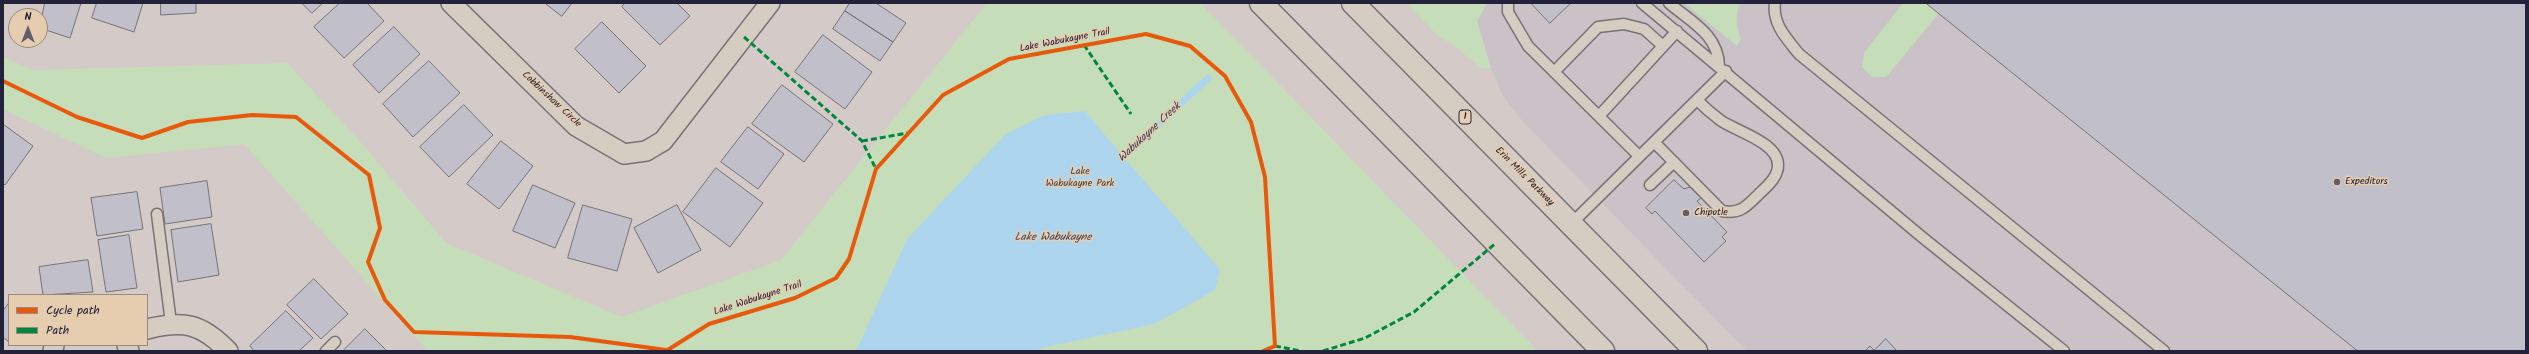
<!DOCTYPE html>
<html>
<head>
<meta charset="utf-8">
<style>
  body { margin:0 }
  #map { position:relative; width:2529px; height:354px; overflow:hidden; background:#d4cbc8; font-family:Kalam,sans-serif }
  canvas { display:block }
  .frame { position:absolute; inset:0; border:4px solid #22223b; pointer-events:none }
  .legend { position:absolute; left:8px; top:294px; width:140px; height:52px; box-sizing:border-box; background:#e7cdaf; border:1px solid #988981; margin:0; padding:5px 7px; list-style:none; font-size:12px; color:#22223b }
  .legend li { display:flex; align-items:center; gap:8px; height:20px }
  .legend b { width:20px; border:1px solid #988981 }
  .north { position:absolute; left:8px; top:8px; width:40px; height:40px; box-sizing:border-box; background:#e7cdaf; border:1px solid #988981; border-radius:50%; rotate:0deg; font-size:11px; font-weight:700; line-height:16px; text-align:center; color:#22223b }
  .north::after { content:''; display:block; margin:auto; width:14px; height:18px; background:#605d6c; clip-path:polygon(50% 0,100% 100%,50% 72%,0 100%) }
</style>
</head>
<body>
<div id="map">
<canvas width="2529" height="354"></canvas>
<div class="frame"></div>
<ul class="legend">
<li><b style="height:5px;background:#e8590c"></b>Cycle path</li>
<li><b style="height:5px;background:#00873e"></b>Path</li>
</ul>
<div class="north">N</div>
</div>
<script>
const ctx = document.querySelector('canvas').getContext('2d');
ctx.lineJoin = 'round';
function fillPath(path, color) { ctx.fillStyle = color; ctx.fill(path, 'evenodd'); }
function strokePath(path, color, width, dash) { ctx.strokeStyle = color; ctx.lineWidth = width; ctx.lineCap = dash ? 'butt' : 'round'; ctx.setLineDash(dash || []); ctx.stroke(path); }
function write(font, color, halo, rows, align = 'center') {
  ctx.font = font + ' Kalam,sans-serif'; ctx.lineWidth = 3; ctx.setLineDash([]); ctx.textBaseline = 'middle'; ctx.strokeStyle = halo; ctx.fillStyle = color; for (const [text, x, y, turn = 0] of rows) {
    ctx.save(); ctx.translate(x, y); ctx.rotate((+turn || 0) * Math.PI / 180); ctx.textAlign = isNaN(turn) ? turn : align; if (halo) ctx.strokeText(text, 0, 0); ctx.fillText(text, 0, 0); ctx.restore();
  }
}
const built = new Path2D(`
  M1487 3H2526V351H1747L1523 122 1503 96 1491 68 1477 21Z`);
const green = new Path2D(`
  M987 3H1200L1538 351H428L244 144 106 158 3 109V57L34 70 287 63 366 148 446 243 622 317 781 260Z
  M1406 3H1487L1477 21 1491 68H1481L1452 44 1439 37Z
  M1684 3H1740C1735 16 1736 26 1741 39L1737 46Z
  M1903 3H1926L1939 13 1889 74 1884 77H1872L1862 67 1864 53Z`);
const water = new Path2D(`
  M1085 111C1129 165 1176 216 1220 270L1215 290 1155 324 1041 348 1037 351H856L907 239 1006 134 1045 115Z`);
const stream = new Path2D(`
  M1116 164 1208 78`);
const building = new Path2D(`
  M45 3H81L70 38 40 28Z
  M97 3H143L134 32 92 18Z
  M161 3H196V13L161 15Z
  M302 3H323L312 13Z
  M340 3H367L384 21 344 58 314 27Z
  M545 3H572L562 16Z
  M625 3H677L690 16 660 45 622 7Z
  M850 3H876L906 23 893 42 845 11Z
  M1531 3H1571L1550 23Z
  M1926 3H2526V351H2358Z
  M845 11 893 42 880 61 833 29Z
  M602 22 646 66 619 93 575 49Z
  M394 27 420 54 379 93 353 65Z
  M823 35 872 72 845 109 795 72Z
  M429 61 460 93 413 137 383 104Z
  M782 85 833 124 804 162 752 124Z
  M464 105 493 135 449 177 420 147Z
  M3 124 33 146 5 185 3 183Z
  M748 127 784 154 758 189 721 162Z
  M501 141 533 166 499 209 467 184Z
  M716 168 763 203 730 247 683 212Z
  M1674 180 1684 189 1690 187 1701 198 1697 201 1727 232 1722 237 1726 241 1704 262 1655 211 1652 214 1646 208Z
  M207 181 212 217 165 224 160 188Z
  M533 185 575 203 555 248 513 231Z
  M137 192 143 229 97 236 91 198Z
  M583 205 632 219 617 271 568 258Z
  M677 205 701 250 658 273 634 228Z
  M211 224 219 275 178 282 171 230Z
  M129 235 137 288 106 292 98 240Z
  M88 260 93 292 43 295 39 267Z
  M314 279 348 314 321 339 287 305Z
  M9 303V342L3 337V311Z
  M286 311 313 338 299 351H254L250 346Z
  M365 329 387 351H343Z
  M1886 339 1897 351H1865L1870 346 1874 350Z`);
const service = new Path2D(`
  M1508 3V12L1528 46 1639 156
  M1642 3 1922 237 2064 351
  M1669 3C1691 22 1718 34 1719 66
  M1775 3C1772 24 1787 39 1799 54L2164 351
  M1554 72 1598 27 1624 24 1644 29 1663 46
  M1599 116 1677 31
  M1654 142 1722 211C1740 214 1746 207 1758 195 1766 187 1778 178 1778 165 1778 142 1735 131 1720 120 1712 114 1704 107 1697 100
  M1650 185 1674 162
  M157 214 171 323
  M1571 224 1726 71
  M326 351 335 342`);
const minor = new Path2D(`
  M451 3 576 126 624 154 646 151 663 141 770 3
  M147 329C183 320 201 323 228 351
  M127 345 129 351
  M53 351 54 345`);
const primary = new Path2D(`
  M1261 3 1603 351
  M1353 3 1696 351`);
const quiet = new Path2D(`
  M744 37 862 141 876 169
  M1084 45 1131 114
  M862 141 908 133
  M1275 346 1301 351
  M1323 351 1365 338 1414 312 1496 243`);
const cycleway = new Path2D(`
  M3 81 77 117 142 138 188 122 252 115 296 117 369 175 380 228 368 262 385 300 414 332 570 337 666 350
  M666 351 709 324 795 298 836 278 849 259 876 169 943 95 1009 59 1146 34 1190 46 1225 76 1251 122 1265 177 1275 346 1263 351`);
const markers = [
  [2337,182,4,"#605d6c"],
  [1686,213,4,"#605d6c"]
];
const shields = [
  [1465,117,12]
];
const shieldNames = [
  ["1",1465,117]
];
const streetNames = [
  ["Lake Wabukayne Trail",1065,41,-11],
  ["Cobbinshaw Circle",551,100,43],
  ["Erin Mills Parkway",1524,177,45],
  ["Lake Wabukayne Trail",758,299,-18]
];
const parkNames = [
  ["Lake",1080,172],
  ["Wabukayne Park",1080,184]
];
const poiNames = [
  ["Expeditors",2345,182],
  ["Chipotle",1694,213]
];
const waterNames = [
  ["Wabukayne Creek",1150,133,-43],
  ["Lake Wabukayne",1053,238]
];
fillPath(built, '#cac2c7');
fillPath(green, '#c5ddb9');
fillPath(water, '#add6ee');
strokePath(stream, '#add6ee', 7);
fillPath(building, '#c1bfc9');
strokePath(building, '#767276', 1);
strokePath(service, '#767276', 13);
strokePath(minor, '#767276', 22);
strokePath(primary, '#767276', 25);
strokePath(service, '#d5ccc2', 10);
strokePath(minor, '#d5ccc2', 19);
strokePath(primary, '#d5ccc2', 22);
strokePath(quiet, '#00873e', 3, [6, 3]);
strokePath(cycleway, '#e8590c', 4);
for (const [x, y, r, color] of markers) { const dot = new Path2D(); dot.arc(x, y, r, 0, 2 * Math.PI); ctx.fillStyle = color; ctx.fill(dot); strokePath(dot, '#e7cdaf', 1.5); }
for (const [x, y, w] of shields) { const box = new Path2D(); box.roundRect(x - w / 2, y - 7, w, 14, 3); ctx.fillStyle = '#e7cdaf'; ctx.fill(box); strokePath(box, '#22223b', 1); }
write('bold 9px', '#22223b', null, shieldNames);
write('10px', '#22223b', '#e7cdaf', streetNames);
write('10px', '#39404c', '#e7cdaf', parkNames);
write('10px', '#22223b', '#e7cdaf', poiNames, 'left');
write('italic 11px', '#343e58', '#e7cdaf', waterNames);
</script>
</body>
</html>
